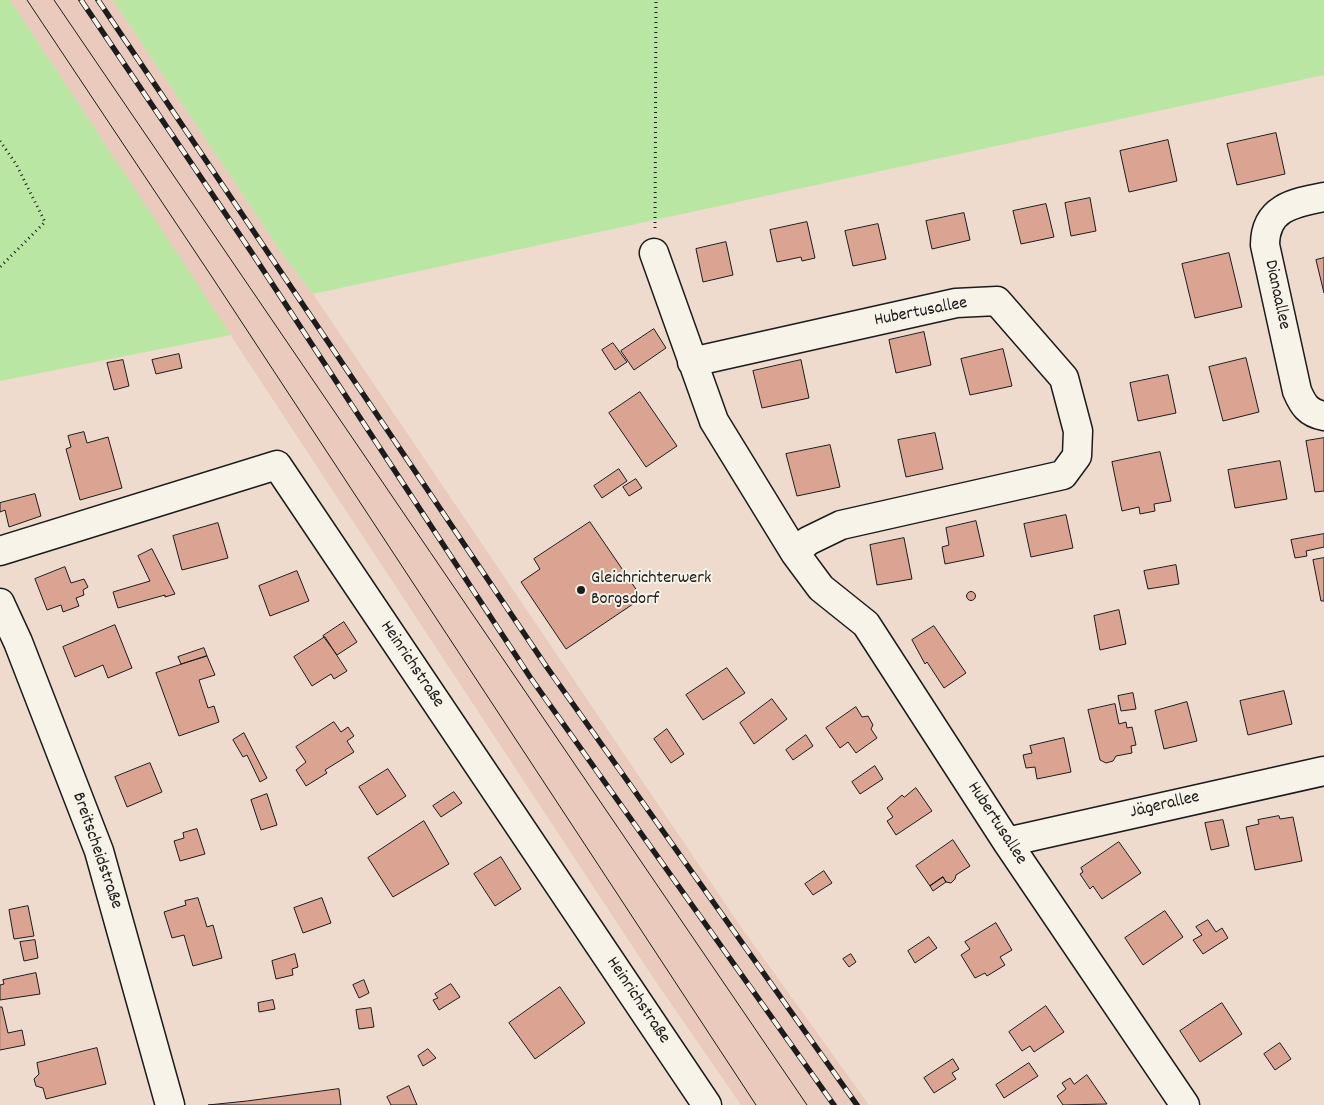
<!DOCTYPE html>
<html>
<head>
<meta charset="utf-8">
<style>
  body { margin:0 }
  canvas { display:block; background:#efdbce }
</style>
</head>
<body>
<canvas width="1324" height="1105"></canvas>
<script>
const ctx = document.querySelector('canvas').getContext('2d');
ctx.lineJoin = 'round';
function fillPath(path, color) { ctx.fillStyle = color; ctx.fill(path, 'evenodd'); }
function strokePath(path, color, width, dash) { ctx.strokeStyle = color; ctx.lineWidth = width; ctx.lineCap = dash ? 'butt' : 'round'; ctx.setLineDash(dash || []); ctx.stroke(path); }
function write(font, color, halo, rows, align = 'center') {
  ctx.font = font + ' Dekko,sans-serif'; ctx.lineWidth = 4; ctx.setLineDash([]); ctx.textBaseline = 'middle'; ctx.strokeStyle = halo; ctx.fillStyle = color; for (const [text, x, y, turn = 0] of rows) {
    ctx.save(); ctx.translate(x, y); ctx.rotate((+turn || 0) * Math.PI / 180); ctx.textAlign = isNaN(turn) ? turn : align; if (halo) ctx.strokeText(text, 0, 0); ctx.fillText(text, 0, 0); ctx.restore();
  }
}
const built = new Path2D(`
  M10 0H113L286 259 313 294 741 927 869 1105H741L654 979Z`);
const green = new Path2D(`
  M0 0H10L231 335 0 381Z
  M113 0H1324V75L313 294 286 259Z`);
const building = new Path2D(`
  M1276 133 1285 174 1237 185 1227 144Z
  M1168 140 1177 181 1129 192 1120 151Z
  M1090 198 1096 231 1071 236 1065 203Z
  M1046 204 1054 237 1021 244 1013 211Z
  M964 213 970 240 932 249 926 221Z
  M807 222 815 258 802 261 801 257 777 262 770 230Z
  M878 224 886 259 853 266 845 231Z
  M726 242 733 275 703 282 696 249Z
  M1229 253 1242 307 1195 318 1182 264Z
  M1324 258V293L1316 260Z
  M654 329 666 348 634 370 621 351Z
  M924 332 931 365 896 373 889 340Z
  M613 343 627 362 615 370 602 350Z
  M1003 349 1012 386 970 395 961 359Z
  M179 354 182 368 156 374 152 360Z
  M1246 358 1259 412 1223 421 1209 367Z
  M123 360 129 386 114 390 107 363Z
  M801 360 809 398 762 408 753 371Z
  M1168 375 1176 413 1138 421 1130 383Z
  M640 392 677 446 646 467 609 413Z
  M84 432 87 443 108 437 122 488 80 500 66 449 71 447 68 436Z
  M935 433 943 469 906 477 898 440Z
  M1324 438V491L1315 492 1306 441Z
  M830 445 840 487 797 496 786 454Z
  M1160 452 1171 501 1154 504 1155 511 1140 514 1139 507 1122 511 1112 462Z
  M1280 461 1287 499 1235 508 1228 470Z
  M619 469 627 481 602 498 594 486Z
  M636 479 642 488 629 496 623 487Z
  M35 494 41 516 9 527 5 510 0 512V503Z
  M1066 515 1073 548 1031 557 1024 524Z
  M976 521 984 556 945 564 942 547 949 545 946 528Z
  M590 522 642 598 566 649 521 582 540 569 534 559Z
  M218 523 228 558 182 570 173 536Z
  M1324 534V547L1306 551 1307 556 1295 558 1291 540Z
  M904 538 912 579 877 585 870 545Z
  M152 549 175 594 165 597V595L118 608 113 592 150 581 138 556Z
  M1324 558V601H1321L1313 560Z
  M1176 565 1179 584 1148 589 1144 571Z
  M65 567 71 583 84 579 88 587 83 590 84 595 76 598 79 606 63 612 61 605 47 610 35 579Z
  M297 571 309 601 270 616 259 586Z
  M966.5 596a4.5 4.5 0 1 1 9 0a4.5 4.5 0 1 1-9 0Z
  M1119 610 1126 644 1100 650 1094 616Z
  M344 622 357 642 337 655 323 636Z
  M115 625 132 668 108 678 103 665 75 677 63 647Z
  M934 626 966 673 944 688 927 662 925 664 912 640Z
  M325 637 347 671 334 679 331 674 312 686 294 657Z
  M204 648 207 656 181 664 178 657Z
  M207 656 215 675 199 680 208 708 214 706 219 722 179 736 156 673Z
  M727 668 745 693 703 720 686 695Z
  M1284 691 1292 724 1248 735 1240 701Z
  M1133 693 1136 709 1121 711 1118 696Z
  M772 699 787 719 754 744 740 723Z
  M1187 702 1197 741 1164 749 1155 711Z
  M1115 704 1119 724 1126 722 1127 728 1132 727 1136 745 1131 746 1132 753 1116 756 1113 761 1106 763 1100 760 1088 710Z
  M856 707 862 717 868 716 873 725 871 729 877 738 856 753 848 742 840 748 826 728Z
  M334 722 341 732 348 727 354 736 347 741 354 752 325 770 327 773 306 786 296 770 306 762 296 747Z
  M667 729 684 754 671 763 654 739Z
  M244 733 267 778 260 782 247 755 243 757 233 740Z
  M806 735 813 746 793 760 786 750Z
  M1064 738 1071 772 1037 779 1035 767 1026 768 1023 755 1032 753 1030 746Z
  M150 763 162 792 127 807 115 777Z
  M875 766 883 779 860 794 852 782Z
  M388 769 406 796 377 815 359 787Z
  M916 788 932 811 896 835 887 821 893 817 887 808 902 795 904 797Z
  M454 792 462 803 441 817 433 806Z
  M267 794 277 825 261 830 251 800Z
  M1279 816 1280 819 1293 817 1302 861 1255 870 1246 827 1259 824 1258 820Z
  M1223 820 1229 846 1211 850 1205 823Z
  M424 821 449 864 393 897 368 858Z
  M197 829 205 854 180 861 174 841 184 838 183 833Z
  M953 840 970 866 956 875 955 879 951 883 946 882 943 877 930 886 916 866Z
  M1119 842 1141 873 1102 899 1093 886 1090 889 1080 874 1083 872 1081 868Z
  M501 857 521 889 495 906 474 874Z
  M824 871 832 883 813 895 805 884Z
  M943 877 946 882 933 891 930 886Z
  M198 898 207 927 213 925 222 958 193 966 184 935 172 938 164 912 186 905 185 901Z
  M322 898 331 923 303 933 294 908Z
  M28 906 34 936 14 939 9 910Z
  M1165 911 1183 937 1143 965 1125 938Z
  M1208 920 1216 932 1222 928 1228 938 1203 954 1193 940 1202 935 1196 927Z
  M996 923 1012 950 1000 957 1005 965 987 976 985 973 975 978 961 955 970 949 965 942Z
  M929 937 937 948 915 963 908 951Z
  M35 940 38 958 24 961 20 942Z
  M295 954 298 967 292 969 293 975 276 979 272 961Z
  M851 954 856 962 849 967 843 959Z
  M36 973 40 994 0 1000V985L4 984 3 980Z
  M364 980 369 993 359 998 353 985Z
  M451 984 460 997 439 1010 433 1000 438 998 435 994Z
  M560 987 585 1023 535 1059 509 1023Z
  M273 1000 275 1009 259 1012 258 1003Z
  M1222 1003 1242 1034 1200 1062 1180 1031Z
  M1046 1006 1064 1032 1034 1052 1030 1046 1022 1051 1009 1032Z
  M0 1007H2L8 1033 22 1030 25 1045 0 1050Z
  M371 1008 374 1027 359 1029 356 1010Z
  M1280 1043 1291 1059 1275 1070 1264 1054Z
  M97 1048 106 1084 46 1099 43 1088 36 1086 34 1079 39 1074 37 1063Z
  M428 1049 436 1058 423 1066 418 1056Z
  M953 1059 959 1069 952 1073 956 1079 934 1093 924 1078Z
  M1029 1063 1038 1076 1004 1098 996 1085Z
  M1087 1075 1107 1104 1063 1105 1057 1096 1066 1089 1062 1083 1070 1078 1074 1084Z
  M409 1086 417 1105H391L387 1097Z
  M339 1089 341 1105H208L247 1101Z`);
const path = new Path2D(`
  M0 141 16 164 45 222 0 267
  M655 228 656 0`);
const minor = new Path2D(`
  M1324 197C1293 203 1265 208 1265 245L1297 391C1303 405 1308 413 1324 416
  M654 253 714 421 795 553 821 588 866 624 1007 842 1185 1105
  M692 362 956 303 997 301 1064 378 1078 431 1077 456 1063 475 841 525 808 541 795 553
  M0 551 277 465 707 1105
  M0 603 18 642 99 851 170 1105
  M1007 842 1324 771`);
const tram = new Path2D(`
  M27 0 214 280 756 1105
  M54 0 807 1105`);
const rail = new Path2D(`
  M81 0 252 253 530 677 834 1105
  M98 0 546 666 857 1105`);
const markers = [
  [581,590,5,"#1c1c1c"]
];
const streetNames = [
  ["Dianaallee",1276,295,78],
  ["Hubertusallee",921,313,-11],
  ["Heinrichstraße",411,665,56],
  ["Jägerallee",1165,806,-13],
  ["Hubertusallee",996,824,57],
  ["Breitscheidstraße",96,851,71],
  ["Heinrichstraße",637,1001,56]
];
const poiNames = [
  ["Gleichrichterwerk",591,580],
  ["Borgsdorf",591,601]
];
fillPath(built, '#e9cabc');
fillPath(green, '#bae6a4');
fillPath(building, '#dba492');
strokePath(building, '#1c1c1c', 1);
strokePath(minor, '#1c1c1c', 31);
strokePath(path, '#1c1c1c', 3, [1, 4]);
strokePath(minor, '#f7f3e8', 28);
strokePath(tram, '#1c1c1c', 1);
strokePath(rail, '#1c1c1c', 5.5);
strokePath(rail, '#f7f3e8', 4, [11]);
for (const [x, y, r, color] of markers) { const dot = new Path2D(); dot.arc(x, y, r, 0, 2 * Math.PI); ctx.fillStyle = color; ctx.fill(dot); strokePath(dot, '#f7f3e8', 2); }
write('18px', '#1c1c1c', '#f7f3e8', streetNames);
write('18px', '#1c1c1c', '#f7f3e8', poiNames, 'left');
</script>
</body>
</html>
